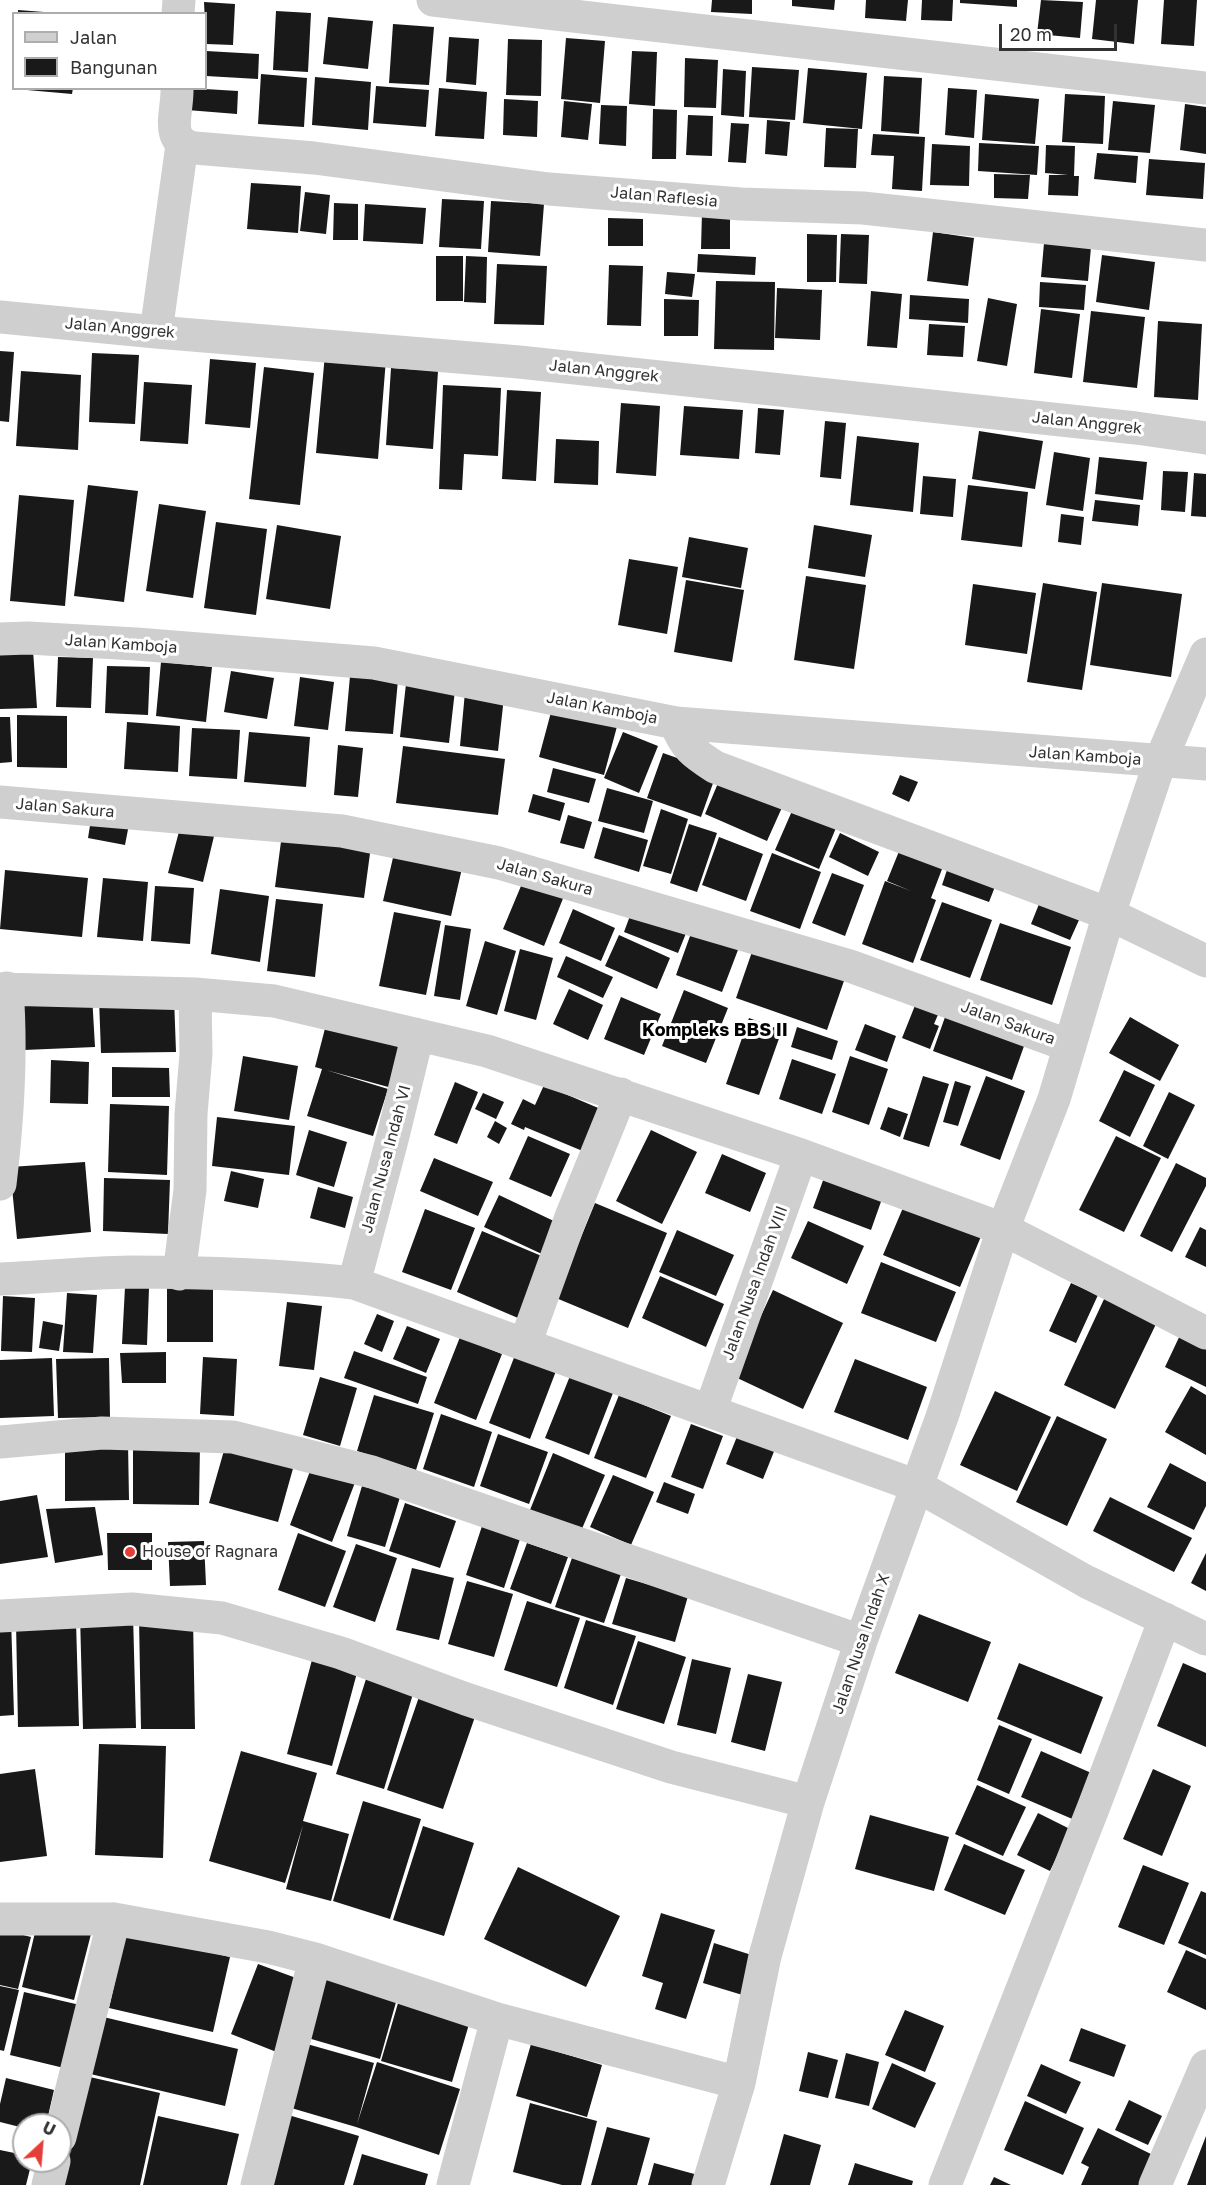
<!DOCTYPE html>
<html>
<head>
<meta charset="utf-8">
<style>
  body { margin:0 }
  #map { position:relative; width:1206px; height:2185px; overflow:hidden; background:#fff; font-family:"Golos Text",sans-serif }
  canvas { display:block }
  .legend { position:absolute; left:12px; top:12px; width:195px; height:78px; box-sizing:border-box; background:#fff; border:2px solid #adadad; margin:0; padding:8px 10px; list-style:none; font-size:18px; color:#323232 }
  .legend li { display:flex; align-items:center; gap:12px; height:30px }
  .legend b { width:30px; border:2px solid #adadad }
  .north { position:absolute; left:12px; top:2113px; width:60px; height:60px; box-sizing:border-box; background:#fff; border:2px solid #adadad; border-radius:50%; rotate:26deg; font-size:16px; font-weight:700; line-height:24px; text-align:center; color:#323232 }
  .north::after { content:''; display:block; margin:auto; width:21px; height:27px; background:#e53e38; clip-path:polygon(50% 0,100% 100%,50% 72%,0 100%) }
  .scale { position:absolute; left:999px; top:24px; width:118px; height:27px; box-sizing:border-box; border:3px solid #323232; border-top:0; padding-left:8px; font-size:18px; line-height:21px; white-space:nowrap; color:#323232; -webkit-text-stroke:4px #fff; paint-order:stroke }
</style>
</head>
<body>
<div id="map">
<canvas width="1206" height="2185"></canvas>
<ul class="legend">
<li><b style="height:8px;background:#cfcfcf"></b>Jalan</li>
<li><b style="height:16px;background:#191919"></b>Bangunan</li>
</ul>
<div class="north">U</div>
<div class="scale">20 m</div>
</div>
<script>
const ctx = document.querySelector('canvas').getContext('2d');
ctx.lineJoin = 'round';
function fillPath(path, color) { ctx.fillStyle = color; ctx.fill(path, 'evenodd'); }
function strokePath(path, color, width, dash) { ctx.strokeStyle = color; ctx.lineWidth = width; ctx.lineCap = dash ? 'butt' : 'round'; ctx.setLineDash(dash || []); ctx.stroke(path); }
function write(font, color, halo, rows, align = 'center') {
  ctx.font = font + ' "Golos Text",sans-serif'; ctx.lineWidth = 6; ctx.setLineDash([]); ctx.textBaseline = 'middle'; ctx.strokeStyle = halo; ctx.fillStyle = color; for (const [text, x, y, turn = 0] of rows) {
    ctx.save(); ctx.translate(x, y); ctx.rotate((+turn || 0) * Math.PI / 180); ctx.textAlign = isNaN(turn) ? turn : align; if (halo) ctx.strokeText(text, 0, 0); ctx.fillText(text, 0, 0); ctx.restore();
  }
}
const building = new Path2D(`
  M712 0H752V14L711 12Z
  M792 0H835L834 10 792 6Z
  M866 0H908L906 21 865 18Z
  M922 0H953L952 21 921 20Z
  M960 0H1017V7L960 3Z
  M1041 0 1083 2 1080 38 1037 34Z
  M1096 0H1138L1134 44 1092 39Z
  M1164 0H1197L1194 46 1161 44Z
  M204 2 235 4 233 45 206 44Z
  M18 10 44 12V14H18Z
  M276 11 311 13 308 72 273 70Z
  M328 17 373 21 368 69 323 64Z
  M393 24 434 27 429 85 389 83Z
  M449 37 479 39 476 85 446 82Z
  M566 38 605 41 600 103 561 99Z
  M508 39 542 40 541 96 506 95Z
  M206 51 259 54 258 79 206 76Z
  M632 51 657 52 655 106 629 104Z
  M685 58 718 60 716 108 684 107Z
  M752 67 799 70 795 120 749 117Z
  M808 68 867 73 862 129 803 123Z
  M723 69 746 71 744 117 721 115Z
  M261 74 307 78 304 127 258 124Z
  M884 76 922 78 919 134 881 131Z
  M315 77 371 82 368 130 312 125Z
  M376 86 429 90 426 127 373 123Z
  M27 88H73L72 94 27 90Z
  M188 88 238 91 237 114 187 110Z
  M439 88 487 92 484 139 435 136Z
  M948 88 977 90 974 138 945 135Z
  M985 94 1039 99 1035 144 982 140Z
  M1065 94 1105 96 1103 144 1062 142Z
  M504 99 538 101 537 137 503 135Z
  M564 101 592 104 588 140 561 137Z
  M1113 101 1155 105 1150 153 1108 150Z
  M1185 104 1206 107V154L1180 150Z
  M601 105 627 106 626 146 599 144Z
  M653 109 677 110 676 159H652Z
  M688 115 713 116 712 156 686 155Z
  M767 120 790 122 787 156 765 154Z
  M731 123 749 124 746 163 728 162Z
  M826 128 858 129 856 168 824 167Z
  M873 134 925 137 922 191 892 189 894 156 871 155Z
  M979 143 1039 146 1037 175 978 171Z
  M932 144 970 146 969 186 930 185Z
  M1046 145 1075 146 1074 176H1079L1078 196 1048 195 1049 175H1068L1045 173Z
  M1097 153 1138 156 1136 183 1094 179Z
  M1149 159 1205 163 1203 199 1146 195Z
  M994 174 1030 175 1028 199 994 198Z
  M251 183 301 186 298 233 247 229Z
  M305 192 330 195 326 234 300 231Z
  M442 199 484 201 481 249 439 247Z
  M491 201 544 204 540 256 488 252Z
  M334 203 358 204V240H333Z
  M365 204 426 208 423 244 363 241Z
  M702 212 730 213V249H701Z
  M608 218 643 219V246H608Z
  M933 232 974 238 968 286 927 281Z
  M807 234 837 235 836 282H807Z
  M841 234 869 235 867 284 839 283Z
  M1044 243 1091 247 1088 281 1041 277Z
  M698 254 756 257 755 275 697 272Z
  M1102 255 1155 262 1149 310 1096 302Z
  M436 256H463V301H436Z
  M466 256 487 257 486 303 464 302Z
  M497 264 547 266 544 325 494 324Z
  M609 265 643 266 641 326 607 325Z
  M667 272 695 274 692 297 665 294Z
  M716 281 775 282 774 350 714 349Z
  M1040 282 1086 285 1084 310 1039 307Z
  M777 288 822 290 820 340 775 338Z
  M871 291 902 294 897 348 867 346Z
  M910 295 969 299 968 323 909 319Z
  M988 298 1017 304 1007 366 977 361Z
  M664 299 699 300 698 336H664Z
  M1041 309 1080 314 1072 378 1034 373Z
  M1091 311 1145 317 1137 388 1083 382Z
  M1158 321 1202 324 1198 400 1154 397Z
  M929 324 965 326 963 357 927 355Z
  M0 351 14 352 9 422 0 421Z
  M92 353 139 355 135 424 89 422Z
  M325 354 386 359 378 459 316 453Z
  M210 359 256 363 250 428 205 424Z
  M264 367 314 373 300 505 249 499Z
  M391 368 438 371 433 449 386 445Z
  M21 371 81 375 78 450 16 446Z
  M144 382 192 385 188 444 140 441Z
  M443 385 501 388 498 456 464 454 462 490 439 489Z
  M507 390 541 392 536 481 502 479Z
  M621 403 660 406 656 476 616 473Z
  M684 406 743 410 739 459 680 455Z
  M758 408 784 410 780 455 755 453Z
  M825 421 846 423 841 479 820 477Z
  M979 431 1043 441 1035 489 972 479Z
  M857 436 919 443 913 512 850 505Z
  M556 439 599 441 598 485 554 483Z
  M1054 452 1090 458 1083 511 1046 505Z
  M1099 457 1147 462 1143 500 1095 494Z
  M1163 471 1188 472 1185 512 1161 510Z
  M1194 473 1206 474V517L1191 516Z
  M923 476 956 479 953 517 920 514Z
  M88 485 138 491 124 602 74 596Z
  M968 485 1028 492 1022 547 961 540Z
  M19 495 74 500 65 606 10 601Z
  M1095 500 1140 505 1138 526 1092 521Z
  M159 504 206 511 193 598 146 591Z
  M1061 514 1084 517 1081 545 1058 542Z
  M216 522 267 529 256 615 204 608Z
  M277 525 341 536 330 609 266 599Z
  M814 525 872 535 865 577 808 568Z
  M689 537 748 548 741 588 682 577Z
  M629 559 678 567 667 634 618 625Z
  M806 576 866 585 854 669 794 660Z
  M686 580 744 590 732 662 674 652Z
  M1043 583 1097 592 1082 690 1027 682Z
  M1102 583 1182 594 1171 677 1090 665Z
  M973 584 1036 593 1027 654 965 645Z
  M33 650 37 708 0 709V651Z
  M58 657 93 658 91 708 56 707Z
  M161 662 212 667 206 722 156 716Z
  M107 666 150 667 148 715 105 713Z
  M231 671 274 678 267 719 224 712Z
  M350 676 398 680 393 734 345 731Z
  M300 677 334 682 328 730 294 726Z
  M406 684 455 690 449 743 400 737Z
  M465 692 504 697 498 751 460 746Z
  M554 701 619 719 604 775 539 757Z
  M17 715 67 716V768L17 767Z
  M0 717H10L12 762 0 763Z
  M127 722 180 726 178 772 124 769Z
  M192 728 240 730 237 779 189 776Z
  M249 732 310 737 306 787 244 782Z
  M623 732 658 746 639 793 604 778Z
  M338 745 363 748 358 797 334 795Z
  M403 746 505 759 498 815 396 803Z
  M663 753 717 772 701 817 647 798Z
  M553 768 596 779 589 803 547 792Z
  M900 775 918 782 909 802 892 794Z
  M721 776 784 803 767 841 705 814Z
  M607 788 653 801 644 833 598 821Z
  M533 794 565 803 560 821 528 812Z
  M795 804 838 823 819 869 775 850Z
  M661 809 688 819 671 874 643 866Z
  M92 813 130 819 125 845 88 838Z
  M568 815 592 822 584 849 560 843Z
  M181 824 215 832 203 882 168 873Z
  M689 824 717 833 697 892 670 883Z
  M603 827 648 840 639 872 594 858Z
  M840 833 879 852 868 876 829 857Z
  M282 834 371 846 364 898 275 887Z
  M719 837 763 854 746 901 702 885Z
  M904 839 947 856 931 898 936 900 913 963 862 944 885 881 911 891 887 881Z
  M395 849 463 864 451 916 383 901Z
  M772 853 821 872 800 929 750 911Z
  M950 861 998 879 989 902 942 885Z
  M5 870 88 878 82 937 0 929Z
  M832 873 864 885 845 936 812 923Z
  M526 874 566 891 544 946 503 929Z
  M103 878 148 882 143 941 97 937Z
  M155 886 194 888 190 944 151 941Z
  M220 889 269 896 260 962 211 954Z
  M276 899 323 904 315 977 267 971Z
  M942 902 992 920 970 978 920 960Z
  M1039 904 1079 920 1070 940 1031 924Z
  M634 905 689 926 678 953 624 932Z
  M573 909 615 928 601 961 559 943Z
  M394 912 441 921 426 995 379 986Z
  M1000 923 1071 947 1052 1005 980 980Z
  M445 925 471 929 460 1000 434 996Z
  M694 925 741 942 722 992 676 975Z
  M619 935 670 958 657 989 605 966Z
  M485 941 516 951 497 1015 466 1006Z
  M754 946 845 978 827 1030 736 998Z
  M520 949 553 958 536 1020 504 1011Z
  M566 956 613 977 603 998 557 977Z
  M569 989 603 1005 588 1040 553 1024Z
  M684 990 728 1008 706 1063 662 1046Z
  M920 993 943 1003 934 1024 939 1026 930 1049 902 1038Z
  M92 995 95 1047 24 1050 21 998Z
  M174 997 176 1052 101 1053 99 999Z
  M621 997 661 1014 644 1055 604 1039Z
  M950 1003 1029 1032 1012 1080 933 1051Z
  M328 1017 405 1038 392 1088 326 1070 388 1089 373 1136 307 1116 322 1069 315 1067Z
  M1130 1017 1179 1045 1160 1081 1109 1053Z
  M749 1018 782 1030 759 1095 726 1084Z
  M865 1024 896 1036 887 1062 855 1050Z
  M797 1027 838 1041 832 1060 791 1047Z
  M243 1056 298 1066 289 1120 234 1111Z
  M850 1056 888 1069 869 1125 832 1112Z
  M792 1059 836 1074 822 1114 779 1099Z
  M51 1060 89 1062 88 1104 50 1103Z
  M112 1067 169 1068 170 1097H112Z
  M1124 1070 1155 1085 1130 1137 1099 1121Z
  M923 1076 949 1084 929 1147 903 1139Z
  M986 1076 1025 1091 1000 1160 960 1145Z
  M955 1081 971 1086 958 1126 943 1122Z
  M455 1082 478 1092 457 1144 434 1135Z
  M544 1085 603 1110 585 1152 525 1127 524 1130 511 1124 523 1099 535 1105Z
  M1169 1092 1195 1105 1168 1159 1143 1146Z
  M483 1093 504 1102 496 1119 475 1109Z
  M110 1104 169 1106 167 1175 108 1172Z
  M888 1107 908 1114 900 1137 880 1129Z
  M217 1117 295 1126 289 1175 212 1166Z
  M495 1121 507 1128 499 1144 487 1137Z
  M309 1130 347 1142 334 1187 296 1175Z
  M651 1130 697 1152 662 1224 616 1201Z
  M528 1136 570 1154 551 1197 509 1179Z
  M1116 1136 1161 1158 1124 1232 1079 1210Z
  M722 1154 766 1173 750 1212 705 1193Z
  M434 1158 493 1182 478 1216 420 1191Z
  M85 1162 91 1232 17 1239 10 1167Z
  M1176 1163 1206 1178V1186L1172 1252 1140 1236Z
  M231 1171 264 1179 258 1208 224 1201Z
  M825 1175 883 1196 871 1230 813 1208Z
  M104 1178 170 1180 168 1234 103 1231Z
  M318 1187 353 1197 345 1228 310 1218Z
  M499 1195 558 1223 544 1255 484 1227Z
  M595 1203 667 1233 628 1328 556 1298Z
  M905 1203 982 1234 960 1287 883 1255Z
  M425 1209 475 1228 451 1290 402 1272Z
  M808 1221 864 1246 847 1284 791 1258Z
  M1200 1227 1206 1230V1267L1185 1257Z
  M677 1230 734 1255 716 1296 659 1272Z
  M482 1231 544 1257 518 1318 457 1292Z
  M881 1262 956 1292 936 1342 861 1313Z
  M660 1276 724 1304 706 1347 642 1318Z
  M1071 1283 1098 1295 1076 1343 1049 1331Z
  M125 1287 149 1288 147 1345 122 1344Z
  M167 1288 213 1289V1342H167Z
  M773 1290 843 1323 803 1409 733 1376Z
  M67 1293 97 1295 93 1353 63 1352Z
  M3 1296 35 1298 32 1352 1 1351Z
  M1105 1297 1157 1322 1115 1409 1064 1385Z
  M287 1302 322 1306 314 1370 279 1366Z
  M377 1314 394 1321 382 1352 364 1344Z
  M43 1321 63 1325 59 1351 39 1348Z
  M407 1326 440 1339 426 1373 393 1359Z
  M1182 1331 1206 1343V1387L1165 1367Z
  M460 1337 502 1354 476 1420 434 1403Z
  M354 1351 427 1377 418 1404 344 1378Z
  M166 1352V1383H122L120 1353Z
  M515 1355 556 1371 530 1439 489 1423Z
  M203 1357 237 1359 234 1416 200 1414Z
  M52 1358 54 1416 0 1418V1360Z
  M109 1358 110 1417 58 1418 56 1359Z
  M855 1359 927 1387 908 1440 834 1412Z
  M570 1376 613 1393 589 1455 545 1438Z
  M320 1377 357 1388 340 1446 303 1435Z
  M1191 1386 1206 1395V1455L1165 1432Z
  M995 1391 1051 1417 1017 1491 960 1465Z
  M374 1395 434 1413 416 1470 357 1451Z
  M619 1395 671 1416 646 1478 594 1458Z
  M441 1414 492 1432 474 1487 423 1469Z
  M1057 1416 1107 1439 1067 1526 1016 1502Z
  M691 1424 723 1436 703 1489 671 1477Z
  M740 1429 777 1444 763 1479 726 1464Z
  M498 1434 548 1452 529 1504 480 1486Z
  M65 1443H128L129 1500 65 1501Z
  M133 1444 200 1445 199 1505 133 1504Z
  M225 1447 294 1465 278 1522 209 1503Z
  M553 1453 605 1475 581 1531 530 1510Z
  M313 1463 356 1480 332 1542 290 1525Z
  M1170 1463 1206 1482V1506L1194 1530 1147 1507Z
  M613 1475 654 1492 631 1545 590 1527Z
  M664 1482 695 1494 688 1514 656 1502Z
  M362 1486 400 1497 385 1547 347 1536Z
  M37 1495 48 1557 0 1564V1501Z
  M1110 1497 1192 1538 1174 1572 1093 1531Z
  M405 1503 456 1521 440 1568 389 1551Z
  M95 1507 103 1555 55 1563 46 1509Z
  M482 1526 520 1539 504 1588 466 1575Z
  M107 1533H152V1570H108Z
  M298 1533 346 1551 325 1607 278 1590Z
  M204 1541 206 1585 170 1586 168 1542Z
  M527 1543 568 1557 551 1604 510 1589Z
  M356 1544 397 1558 375 1622 333 1607Z
  M1206 1553V1591L1191 1583Z
  M573 1555 622 1571 604 1623 555 1607Z
  M412 1568 454 1578 439 1640 396 1630Z
  M626 1578 688 1596 675 1642 612 1624Z
  M467 1581 513 1594 494 1657 448 1644Z
  M527 1601 580 1618 557 1687 504 1670Z
  M133 1614 136 1728 83 1729 80 1615Z
  M919 1614 991 1642 968 1702 895 1673Z
  M11 1618 14 1715 0 1716V1619Z
  M193 1618 195 1729H141L139 1619Z
  M586 1620 636 1636 613 1705 564 1688Z
  M76 1621 79 1726 18 1727 16 1622Z
  M638 1641 686 1657 664 1724 616 1709Z
  M313 1656 358 1669 332 1766 287 1754Z
  M692 1659 731 1668 716 1734 677 1725Z
  M1019 1663 1103 1697 1081 1754 997 1719Z
  M1183 1663 1206 1673V1747L1157 1726Z
  M748 1674 782 1682 765 1751 731 1742Z
  M366 1679 413 1694 384 1789 336 1774Z
  M421 1691 477 1711 443 1809 387 1790Z
  M999 1725 1032 1739 1009 1794 977 1780Z
  M99 1744 166 1746 163 1858 95 1855Z
  M241 1751 317 1773 303 1821 349 1834 331 1901 286 1889 303 1825 285 1883 209 1861Z
  M1041 1751 1096 1775 1077 1821 1021 1797Z
  M35 1769 47 1856 0 1862V1774Z
  M1153 1769 1191 1786 1162 1856 1123 1839Z
  M977 1785 1026 1807 1003 1856 955 1834Z
  M363 1801 421 1819 390 1919 333 1901Z
  M1038 1813 1070 1829 1050 1871 1017 1855Z
  M870 1815 949 1837 934 1891 855 1869Z
  M423 1826 474 1843 444 1936 393 1920Z
  M964 1844 1025 1870 1005 1915 944 1890Z
  M1143 1865 1189 1883 1164 1945 1118 1927Z
  M518 1867 620 1916 586 1987 484 1939Z
  M1201 1891 1206 1893V1955L1178 1943Z
  M661 1913 715 1930 686 2019 655 2009 663 1983 642 1976Z
  M38 1920 91 1934 74 2000 22 1987Z
  M0 1929 31 1937 18 1989 0 1985Z
  M126 1933 230 1957 213 2032 109 2008Z
  M714 1943 761 1958 749 1997 703 1983Z
  M1186 1950 1206 1959V2010L1167 1992Z
  M258 1964 307 1982 279 2053 231 2034Z
  M319 1972 398 1995 380 2059 301 2036Z
  M0 1986 19 1990 4 2051 0 2050Z
  M24 1992 80 2005 64 2068 10 2055Z
  M401 1993 472 2014 452 2082 381 2061Z
  M905 2010 944 2026 925 2072 885 2055Z
  M95 2015 238 2049 225 2106 82 2072Z
  M1081 2028 1126 2045 1114 2077 1069 2061Z
  M300 2042 374 2063 357 2124 377 2062 460 2089 439 2155 356 2127 281 2105Z
  M531 2044 602 2065 587 2117 516 2096Z
  M808 2052 838 2060 828 2098 799 2091Z
  M846 2053 879 2062 869 2106 835 2098Z
  M892 2063 936 2083 915 2128 872 2109Z
  M1041 2064 1081 2082 1066 2114 1027 2096Z
  M81 2075 160 2093 140 2185H56Z
  M6 2078 54 2090 46 2125H24V2128L0 2122V2104Z
  M1129 2100 1162 2116 1148 2145 1115 2130Z
  M1025 2101 1084 2128 1063 2175 1004 2150Z
  M530 2103 597 2121 581 2185H562L513 2172Z
  M285 2114 359 2136 344 2185H264Z
  M158 2116 239 2134 227 2185H143Z
  M607 2127 650 2138 637 2185H591Z
  M1098 2128 1153 2155 1139 2185H1081L1089 2167 1081 2163Z
  M784 2134 821 2145 810 2185H770Z
  M1206 2136V2185H1187Z
  M0 2150 24 2155V2161H32L26 2185H0Z
  M362 2154 428 2174 425 2185H353Z
  M654 2163 698 2175 696 2185H648Z
  M855 2163 913 2181 912 2185H848Z
  M994 2177 1011 2185H990Z`);
const minor = new Path2D(`
  M433 0 1206 88
  M178 14 179 0
  M177 88C178 113 163 142 195 148L314 158 549 189 741 204 863 208 1206 245
  M0 317 156 332 519 362 1136 428 1206 438
  M156 332 182 145
  M0 639 28 638 136 644 374 663 676 723 1206 764
  M676 723C684 747 695 754 715 767L1109 914 1206 961
  M0 802 342 831 499 863 850 966 1070 1046
  M0 989 195 994 274 1001 487 1051 801 1155 1003 1229 1206 1333
  M0 1184C8 1118 12 1054 7 988
  M179 1274 190 1190 191 1114 196 1054 195 994
  M0 1279C43 1277 86 1273 129 1272 203 1272 280 1275 354 1283L917 1486 1087 1582 1206 1639
  M354 1283 393 1136 414 1050 416 1034
  M525 1344 571 1217 621 1094
  M710 1411 801 1155
  M0 1442 102 1433 233 1437 372 1472 861 1641
  M0 1616 132 1609 222 1618 341 1653 466 1699 671 1767 808 1802
  M0 1919H114L268 1947 315 1959 497 2019 739 2083
  M60 2137 114 1919
  M48 2185 54 2161
  M257 2185 315 1959
  M453 2185 497 2019
  M708 2185 739 2083 765 1956 808 1802 861 1641 943 1414 1003 1229 1054 1099 1109 914 1160 762 1206 654
  M945 2185 1094 1806 1165 1619
  M1155 2185 1206 2066`);
const markers = [
  [130,1552,6,"#e53e38"]
];
const streetNames = [
  ["Jalan Raflesia",664,197,5],
  ["Jalan Anggrek",120,328,5],
  ["Jalan Anggrek",604,371,6],
  ["Jalan Anggrek",1087,423,6],
  ["Jalan Kamboja",121,644,4],
  ["Jalan Kamboja",602,708,11],
  ["Jalan Kamboja",1085,756,4],
  ["Jalan Sakura",65,808,5],
  ["Jalan Sakura",545,877,16],
  ["Jalan Sakura",1008,1023,20],
  ["Jalan Nusa Indah VI",386,1159,-75],
  ["Jalan Nusa Indah VIII",755,1283,-70],
  ["Jalan Nusa Indah X",861,1644,-71]
];
const poiNames = [
  ["House of Ragnara",142,1552]
];
const neighbourhoodNames = [
  ["Kompleks BBS II",715,1030]
];
fillPath(building, '#191919');
strokePath(minor, '#cfcfcf', 33);
for (const [x, y, r, color] of markers) { const dot = new Path2D(); dot.arc(x, y, r, 0, 2 * Math.PI); ctx.fillStyle = color; ctx.fill(dot); strokePath(dot, '#fff', 2); }
write('16px', '#323232', '#fff', streetNames);
write('16px', '#323232', '#fff', poiNames, 'left');
write('bold 18px', '#000', '#fff', neighbourhoodNames);
</script>
</body>
</html>
